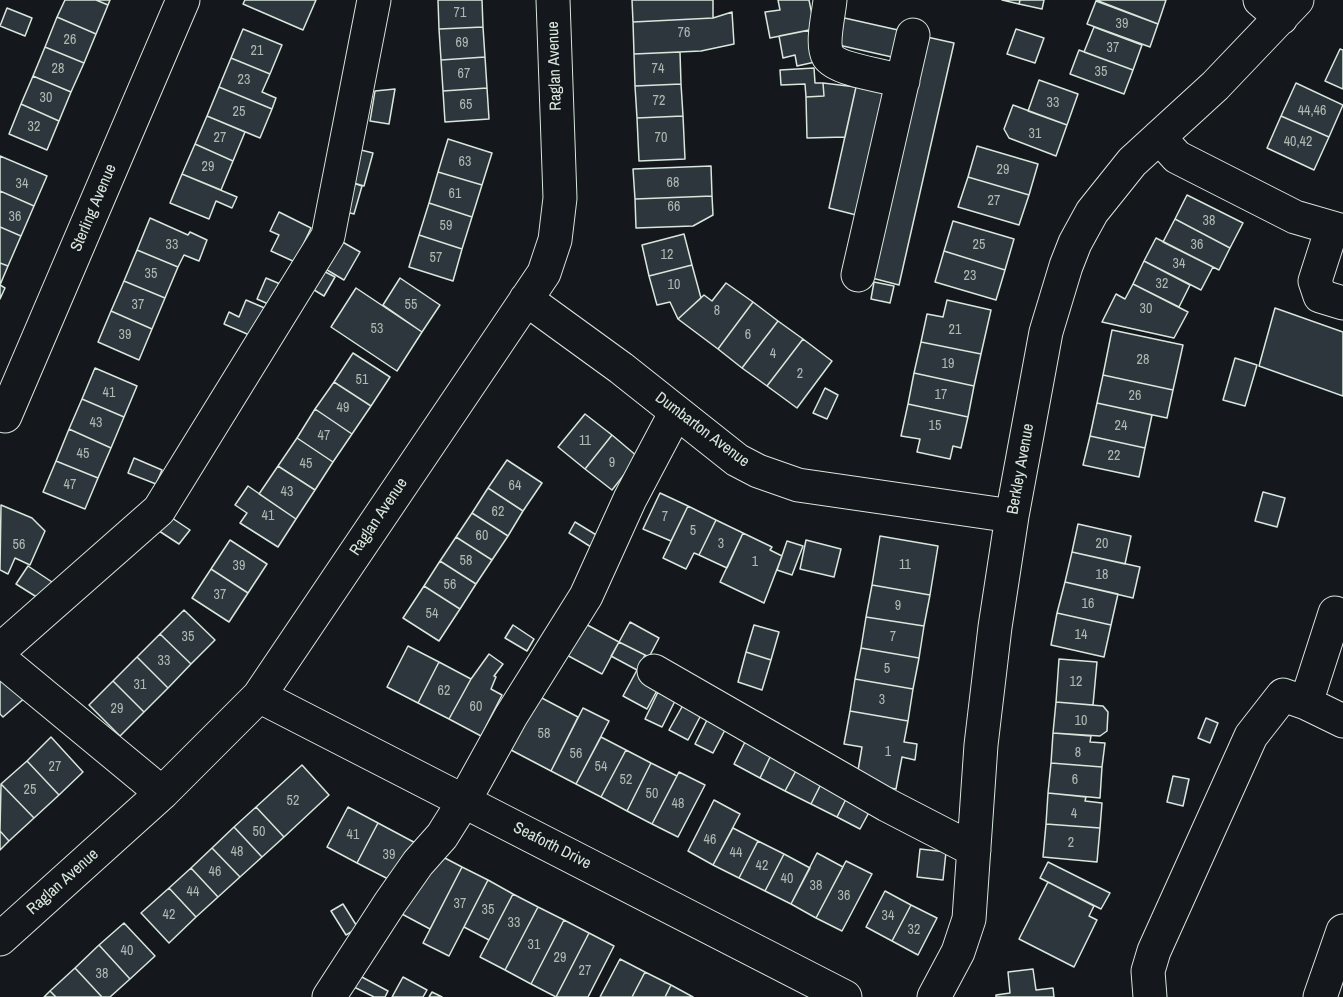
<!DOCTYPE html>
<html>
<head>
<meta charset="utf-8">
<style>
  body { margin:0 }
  canvas { display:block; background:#14181c }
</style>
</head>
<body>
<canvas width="1343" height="997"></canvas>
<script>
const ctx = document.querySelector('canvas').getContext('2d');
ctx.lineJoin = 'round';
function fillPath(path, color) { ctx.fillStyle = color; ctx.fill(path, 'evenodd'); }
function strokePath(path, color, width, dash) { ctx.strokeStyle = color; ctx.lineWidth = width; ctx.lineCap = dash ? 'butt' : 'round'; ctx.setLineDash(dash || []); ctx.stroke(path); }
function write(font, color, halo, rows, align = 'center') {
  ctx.font = font + ' "Archivo Narrow",sans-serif'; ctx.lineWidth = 4.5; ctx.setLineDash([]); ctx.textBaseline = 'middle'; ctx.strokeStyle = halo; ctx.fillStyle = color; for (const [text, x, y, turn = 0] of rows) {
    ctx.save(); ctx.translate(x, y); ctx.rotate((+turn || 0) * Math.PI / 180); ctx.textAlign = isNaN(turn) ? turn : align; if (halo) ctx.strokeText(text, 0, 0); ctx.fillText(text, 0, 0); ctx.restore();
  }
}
const building = new Path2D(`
  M65 0H96L108 5 96 34 57 17Z
  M96 0H110L108 5Z
  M245 0H316L303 30 243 4Z
  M438 0H482L483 27 439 29Z
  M632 0H713V18L633 22Z
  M778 0H809L815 29 770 38 765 12 780 10Z
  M1002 0H1020L1019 4Z
  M1020 0H1044L1042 9 1019 4Z
  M1096 0H1166L1158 24Z
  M1096 1 1158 24 1150 47 1087 24Z
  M7 8 32 18 25 36 0 26Z
  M732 12 734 44 701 51 634 54 633 22 713 18Z
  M57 17 96 34 84 63 45 47Z
  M840 17 898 30 892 57 834 44Z
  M483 27 485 57 441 60 439 29Z
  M1094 27 1142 45 1133 70 1084 52Z
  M243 29 282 45 270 74 231 58Z
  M1016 29 1044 38 1035 63 1007 54Z
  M809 30 815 62 797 66 795 55 783 58 779 36Z
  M927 37 954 43 899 285 872 278Z
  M45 47 84 63 71 92 33 76Z
  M1340 49 1343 50V89L1325 81Z
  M1079 50 1133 70 1124 94 1070 74Z
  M680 52 681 84 635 86 634 54Z
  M485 57 487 88 443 91 441 60Z
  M231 58 270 74 262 92 276 98 272 109 219 87Z
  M814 68 815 83H823L824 96 806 97 805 84 781 85 780 70Z
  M33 76 71 92 59 121 21 104Z
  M1039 80 1078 94 1067 125 1028 111Z
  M823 83 856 87 845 137 807 138 806 97 824 96Z
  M1296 83 1343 105 1329 137 1281 116Z
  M681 84 683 116 637 118 635 86Z
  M219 87 272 109 260 138 207 116Z
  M856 87 884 93 856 215 829 208Z
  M487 88 489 119 445 122 443 91Z
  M395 89 389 124 370 121 375 91Z
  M21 104 59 121 47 150 9 134Z
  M1013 105 1067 125 1056 156 1009 138 1004 129Z
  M207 116 245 132 233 161 195 144Z
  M683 116 685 159 639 161 637 118Z
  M1281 116 1329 137 1314 170 1267 148Z
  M448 139 492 153 482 185 438 172Z
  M195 144 233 161 221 190 182 174Z
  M977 146 1038 164 1029 195 968 177Z
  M353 148 373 153 364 186 347 181Z
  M0 156 47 176 34 206 0 191Z
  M711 166 712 196 635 199 633 169Z
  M438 172 482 185 472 217 429 203Z
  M182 174 237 197 232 208 216 201 209 219 170 203Z
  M968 177 1029 195 1019 225 958 207Z
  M347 181 362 186 354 214 339 210Z
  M0 191 34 206 21 236 0 227Z
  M1187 195 1243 223 1230 248 1175 219Z
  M712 196 713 215 693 226 636 228 635 199Z
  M429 203 472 217 462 249 419 235Z
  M279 212 311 228 295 262 271 251 279 235 270 231Z
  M150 218 188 235 190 232 207 240 199 261 184 255 178 267 137 250Z
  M1175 219 1230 248 1219 270 1163 242Z
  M953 221 1014 239 1005 270 944 251Z
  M0 227 21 236 8 266 0 263Z
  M684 234 692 265 649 276 642 245Z
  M419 235 462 249 453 281 409 267Z
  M332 236 360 252 344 280 317 264Z
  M1156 238 1213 267 1201 290 1144 261Z
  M137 250 178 267 165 298 124 281Z
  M944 251 1005 270 996 300 935 282Z
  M1144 261 1190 285 1179 307 1133 284Z
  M0 263 8 266 0 285 5 288 0 299Z
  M692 265 701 298 678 319 670 302 657 305 649 276Z
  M316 267 335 277 324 296 306 285Z
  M266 278 285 286 275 307 257 299Z
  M400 278 440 305 422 332 383 305Z
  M124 281 165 298 152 329 111 311Z
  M874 282 894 286 890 303 871 299Z
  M726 283 753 302 718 349 678 319 704 295 712 301Z
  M1133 284 1188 312 1174 338 1102 322 1116 294 1125 299Z
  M356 288 422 332 397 371 331 327Z
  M246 300 267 309 254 337 224 324 229 312 239 317Z
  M947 300 991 310 981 354 921 342 927 314 943 317Z
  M753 302 778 321 742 368 718 349Z
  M1275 308 1343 332V396L1259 366Z
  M111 311 152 329 139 360 98 342Z
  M778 321 803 339 767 386 742 368Z
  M1112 330 1183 345 1173 390 1103 375Z
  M803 339 832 361 797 408 767 386Z
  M921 342 981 354 974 386 914 373Z
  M353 353 390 377 371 406 334 382Z
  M1235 358 1257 365 1245 406 1223 400Z
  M95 368 137 386 124 417 82 399Z
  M914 373 974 386 968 417 908 404Z
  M1103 375 1173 390 1167 418 1097 403Z
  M334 382 371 406 352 434 315 409Z
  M825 388 838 395 827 419 813 413Z
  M82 399 124 417 111 448 69 429Z
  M1097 403 1152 415 1145 448 1090 436Z
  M908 404 968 417 961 448 953 446 950 459 917 452 920 439 901 436Z
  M315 409 352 434 333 462 297 438Z
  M585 414 612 435 585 469 558 447Z
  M69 429 111 448 98 478 56 461Z
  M612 435 638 457 612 490 585 469Z
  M1090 436 1145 448 1139 477 1083 465Z
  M297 438 333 462 315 490 278 466Z
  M134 458 162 470 156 484 128 473Z
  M507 460 542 483 523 511 488 488Z
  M56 461 98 478 85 509 43 492Z
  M278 466 315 490 296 519 259 494Z
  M248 486 296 519 278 547 240 523 247 513 235 505Z
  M488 488 523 511 508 536 472 513Z
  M1263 492 1285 498 1277 527 1255 521Z
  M660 493 688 506 671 541 643 529Z
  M1 505 32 518 45 531 30 565 15 558 8 574 0 570Z
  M688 506 716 520 699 555 694 553 686 569 663 558Z
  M472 513 508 536 492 560 456 537Z
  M166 514 190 530 179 544 156 529Z
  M716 520 743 533 727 568 699 555Z
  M575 522 598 536 591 547 569 533Z
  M1078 524 1131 536 1125 564 1072 552Z
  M743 533 772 547 770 550 782 556 764 603 720 582Z
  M880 536 938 546 930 595 872 585Z
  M456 537 492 560 476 584 440 561Z
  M230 540 267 564 248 593 211 569Z
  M806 540 841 549 834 577 800 569Z
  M787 541 803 546 792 575 777 570Z
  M1072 552 1140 567 1133 598 1065 582Z
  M440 561 476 584 460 609 424 586Z
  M28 566 55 584 43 601 16 584Z
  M211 569 248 593 229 622 192 598Z
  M1065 582 1118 594 1111 625 1057 613Z
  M872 585 930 595 924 626 866 617Z
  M424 586 460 609 439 641 403 618Z
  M184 610 215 640 191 664 160 634Z
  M1057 613 1111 625 1104 657 1051 645Z
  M866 617 924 626 919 658 861 648Z
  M580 621 619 642 602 674 563 653Z
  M630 622 659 638 649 657 619 642Z
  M513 625 534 639 527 651 505 638Z
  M754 625 779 632 771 660 746 652Z
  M160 634 191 664 168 688 137 657Z
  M619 642 645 655 637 670 611 656Z
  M408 646 439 662 418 703 387 687Z
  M861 648 919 658 913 689 855 679Z
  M746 652 771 660 762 690 738 682Z
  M489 654 503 664 494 676 496 677 491 689 502 695 481 736 449 719 471 679Z
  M137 657 168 688 144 712 113 681Z
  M1059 659 1097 662 1093 705 1056 702Z
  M439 662 471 679 449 719 418 703Z
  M637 670 661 683 647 709 623 696Z
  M0 675 27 696 3 717 0 714Z
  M855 679 913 689 908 721 850 711Z
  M113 681 144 712 120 736 89 705Z
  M658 692 675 701 662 727 645 719Z
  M538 696 578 717 551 771 511 750Z
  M1056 702 1103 706 1108 712 1107 731 1100 736 1053 733Z
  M683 705 701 715 688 740 669 730Z
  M583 708 609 721 576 784 551 771Z
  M850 711 908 721 904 742 917 744 915 760 902 757 896 789 856 782 862 747 844 744Z
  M708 718 726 728 713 753 695 744Z
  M1206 718 1218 723 1210 743 1198 738Z
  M1053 733 1091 736 1090 742 1105 743 1102 767 1051 763Z
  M51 737 83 772 59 795 27 761Z
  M601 737 626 750 601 797 576 784Z
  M746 740 772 753 760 778 734 764Z
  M626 750 651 763 627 811 601 797Z
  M772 753 798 767 785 791 760 778Z
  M27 761 59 795 34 818 1 784Z
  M651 763 677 776 652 824 627 811Z
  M1051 763 1102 767 1100 798 1048 793Z
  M302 765 329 795 284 837 256 807Z
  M798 767 823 780 811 804 785 791Z
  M679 772 705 785 678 837 652 824Z
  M1173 776 1189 779 1183 806 1167 802Z
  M823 780 849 793 837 817 811 804Z
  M1 784 34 818 9 841 0 831Z
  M849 793 873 805 860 829 837 817Z
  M1048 793 1086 797 1085 801 1102 803 1100 828 1046 824Z
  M714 800 740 814 713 865 688 851Z
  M256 807 284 837 262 857 234 827Z
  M348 807 378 823 357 863 327 847Z
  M378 823 423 847 396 883 357 863Z
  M1046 824 1100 828 1097 862 1043 857Z
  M234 827 262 857 240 877 212 848Z
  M733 828 758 841 739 878 713 865Z
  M0 831 9 841 0 850Z
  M758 841 784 854 765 891 739 878Z
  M212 848 240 877 218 897 191 868Z
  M920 849 946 852 943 880 917 877Z
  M817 853 843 867 816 918 791 904Z
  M784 854 810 868 791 904 765 891Z
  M441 856 462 867 430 929 400 913Z
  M846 861 872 874 842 931 816 918Z
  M1048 862 1110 893 1101 909 1040 878Z
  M462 867 488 880 449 956 423 943Z
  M191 868 218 897 196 917 169 888Z
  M488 880 513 894 489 940 464 927Z
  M1048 882 1094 906 1089 916 1097 920 1074 967 1019 939Z
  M169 888 196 917 169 943 141 913Z
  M885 891 911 905 892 941 866 927Z
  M513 894 538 907 505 970 480 957Z
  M343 904 358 928 346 935 331 911Z
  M911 905 937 918 918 955 892 941Z
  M538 907 564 920 531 984 505 970Z
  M564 920 589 933 556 997 531 984Z
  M124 923 155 956 130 979 99 945Z
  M589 933 614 946 588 997H556Z
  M99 945 130 979 110 997H102L75 968Z
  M620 959 645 972 632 997H600Z
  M75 968 102 997H56L50 991Z
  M1033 969 1036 990 1053 988 1054 997H996V995L1010 993 1008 972Z
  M645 972 671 985 665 997H632Z
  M360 976 388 991 385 997H374L354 987Z
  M403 977 427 990 423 997H392Z
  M671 985 693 997H665Z
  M50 991 56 997H44Z
  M432 992 442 997H429Z`);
const minor = new Path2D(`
  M830 0C829 13 821 44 828 56 837 70 885 76 903 81
  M1260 0 1281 18
  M1159 137 1177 157 1295 217 1343 231
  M1332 228 1315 281 1320 296 1343 303
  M858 275 913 35
  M526 299 621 368 737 460 758 471 798 485 1012 516
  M5 416 183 0
  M0 650 159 510 328 236 374 0
  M0 659 162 793
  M654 671 887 805 974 850
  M259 696 845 997
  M1306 703 1335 613
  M0 939 162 793 259 696 544 273 555 240 560 198 553 0
  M329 997 390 903 418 863 442 836 464 801 511 716 586 596 630 499 676 412
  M934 997 958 952 969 919 981 745 995 627 1012 516 1046 332 1066 266 1075 243 1092 212 1132 162 1215 86 1297 0
  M1150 997 1148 971 1154 951 1251 736 1283 695 1306 703 1343 721
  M1320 997 1343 931`);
const numberNames = [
  ["71",460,13],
  ["39",1122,24],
  ["76",684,33],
  ["26",70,40],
  ["69",462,43],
  ["37",1113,48],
  ["21",257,51],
  ["28",58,69],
  ["74",658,69],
  ["35",1101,72],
  ["67",464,74],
  ["23",244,80],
  ["30",46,98],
  ["72",659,101],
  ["33",1053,103],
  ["65",466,105],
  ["44,46",1312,111],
  ["25",239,112],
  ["32",34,127],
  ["31",1035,134],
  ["27",220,138],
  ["70",661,138],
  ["40,42",1298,142],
  ["63",465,162],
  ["29",208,167],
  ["29",1003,170],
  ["68",673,183],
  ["34",22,184],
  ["61",455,194],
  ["27",994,201],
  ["66",674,207],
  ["36",15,217],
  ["38",1209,221],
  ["59",446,226],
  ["33",172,245],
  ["25",979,245],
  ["36",1197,245],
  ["12",667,255],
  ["57",436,258],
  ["34",1179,264],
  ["35",151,274],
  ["23",970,276],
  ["32",1162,284],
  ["10",674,285],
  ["37",138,305],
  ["55",411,305],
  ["30",1146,309],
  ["8",717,311],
  ["53",377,329],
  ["21",955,330],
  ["39",125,335],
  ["6",748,335],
  ["4",773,354],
  ["28",1143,360],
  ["19",948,364],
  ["2",800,374],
  ["51",362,380],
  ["41",109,393],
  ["17",941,395],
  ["26",1135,396],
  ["49",343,408],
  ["43",96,423],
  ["15",935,426],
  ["24",1121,426],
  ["47",324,436],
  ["11",585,441],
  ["45",83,454],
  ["22",1114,456],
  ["9",612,463],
  ["45",306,464],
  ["47",70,485],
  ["64",515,486],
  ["43",287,492],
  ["62",498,512],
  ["41",268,516],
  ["7",665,517],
  ["5",693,531],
  ["60",482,536],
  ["3",721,544],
  ["20",1102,544],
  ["56",19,545],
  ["58",466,561],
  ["1",755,562],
  ["11",905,565],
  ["39",239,566],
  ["18",1102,575],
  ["56",450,585],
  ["37",220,595],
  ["16",1088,604],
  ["9",898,606],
  ["54",432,614],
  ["14",1081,635],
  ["35",188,637],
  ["7",893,637],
  ["33",164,661],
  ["5",887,669],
  ["12",1076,682],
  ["31",140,685],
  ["62",444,691],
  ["3",882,700],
  ["60",476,707],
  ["29",117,709],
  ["10",1081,721],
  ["58",544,734],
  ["1",888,752],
  ["8",1078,753],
  ["56",576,754],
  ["27",55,767],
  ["54",601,767],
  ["52",626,780],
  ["6",1075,780],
  ["25",30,790],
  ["50",652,794],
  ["52",293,801],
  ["48",678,804],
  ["4",1074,814],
  ["50",259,832],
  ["41",353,835],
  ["46",710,840],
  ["2",1071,843],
  ["48",237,852],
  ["44",736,853],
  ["39",389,855],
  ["42",762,866],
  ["46",215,872],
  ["40",787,879],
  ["38",816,886],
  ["44",193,892],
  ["36",844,896],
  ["37",460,904],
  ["35",488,910],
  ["42",169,915],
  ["34",888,916],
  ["33",514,923],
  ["32",914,930],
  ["31",534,945],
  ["40",127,951],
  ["29",560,958],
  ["27",585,971],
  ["38",102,974]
];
const streetNames = [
  ["Raglan Avenue",555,66,-92],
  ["Sterling Avenue",94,208,-67],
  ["Dumbarton Avenue",702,430,37],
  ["Berkley Avenue",1021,469,-80],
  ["Raglan Avenue",379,517,-56],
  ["Seaforth Drive",552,846,27],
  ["Raglan Avenue",63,882,-42]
];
fillPath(building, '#2c363c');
strokePath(building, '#d8e6dc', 1.5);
strokePath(minor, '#d8e6dc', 35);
strokePath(minor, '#14181c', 33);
write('14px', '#adbab4', null, numberNames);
write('16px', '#d8e6dc', '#14181c', streetNames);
</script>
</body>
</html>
